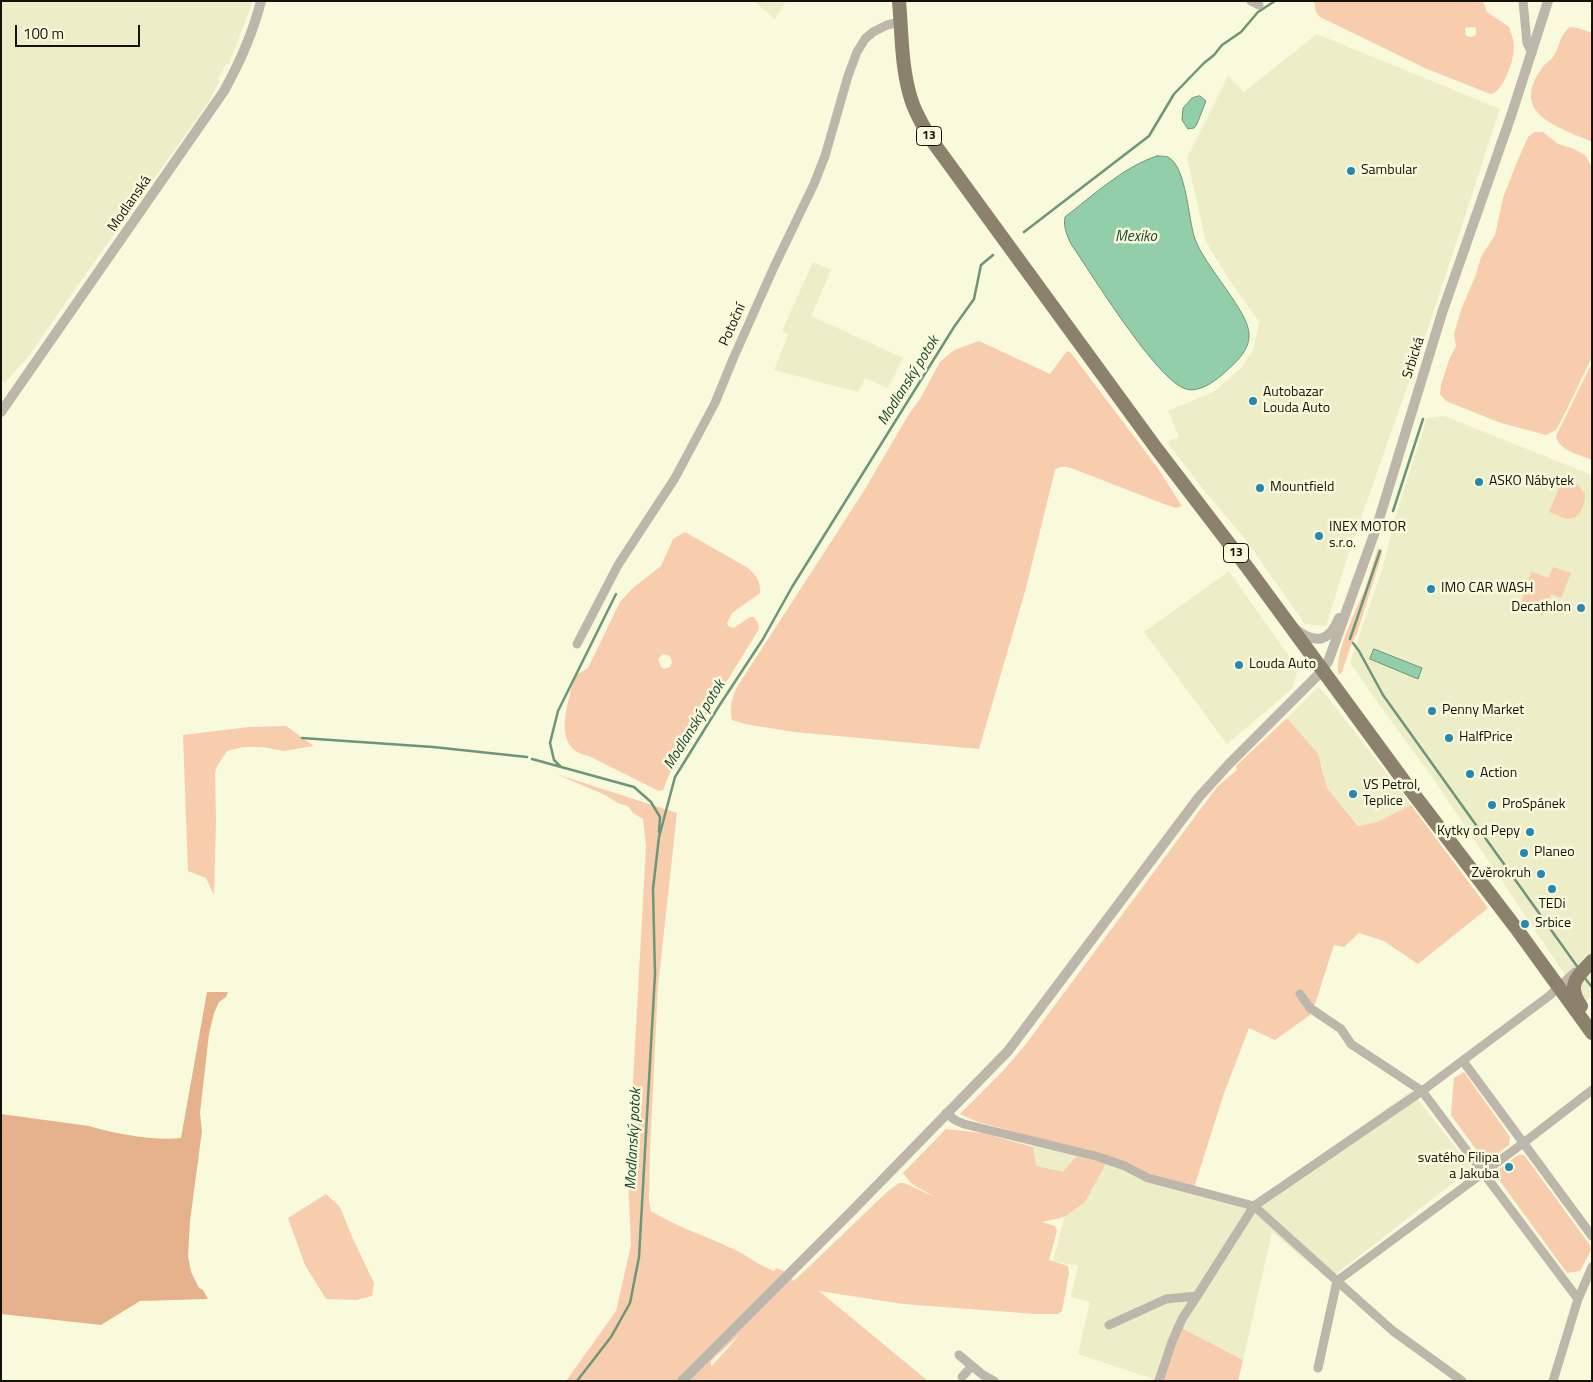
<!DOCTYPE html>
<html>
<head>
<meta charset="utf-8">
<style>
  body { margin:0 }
  #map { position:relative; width:1593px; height:1382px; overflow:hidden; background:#f9f9dc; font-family:"Titillium Web",sans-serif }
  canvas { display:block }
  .frame { position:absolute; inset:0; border:2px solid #121208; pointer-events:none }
  .scale { position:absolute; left:15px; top:25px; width:125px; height:22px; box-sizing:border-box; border:2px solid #121208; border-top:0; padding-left:6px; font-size:15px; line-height:18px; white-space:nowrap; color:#121208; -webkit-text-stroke:4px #f9f9dc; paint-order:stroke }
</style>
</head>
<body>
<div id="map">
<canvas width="1593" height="1382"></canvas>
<div class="frame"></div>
<div class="scale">100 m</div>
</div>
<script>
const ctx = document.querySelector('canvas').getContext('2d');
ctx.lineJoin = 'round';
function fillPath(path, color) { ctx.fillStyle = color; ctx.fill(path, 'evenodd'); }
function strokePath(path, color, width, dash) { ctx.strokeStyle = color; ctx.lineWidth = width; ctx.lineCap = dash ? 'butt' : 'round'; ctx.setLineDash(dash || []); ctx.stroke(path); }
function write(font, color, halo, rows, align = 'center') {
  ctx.font = font + ' "Titillium Web",sans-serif'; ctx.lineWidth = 5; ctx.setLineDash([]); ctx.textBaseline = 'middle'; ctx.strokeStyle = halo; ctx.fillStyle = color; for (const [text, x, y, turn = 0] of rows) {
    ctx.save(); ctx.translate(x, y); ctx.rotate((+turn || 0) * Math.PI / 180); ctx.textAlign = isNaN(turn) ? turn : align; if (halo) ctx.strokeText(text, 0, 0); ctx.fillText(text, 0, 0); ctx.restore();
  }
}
const built = new Path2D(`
  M1 1H253L229 64 225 65 218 79 219 82 208 103 68 299 31 353 5 383 1 380Z
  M754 1H786L775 19Z
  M1317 34 1500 109 1430 322 1348 555 1326 626 1305 624 1246 540 1203 489 1167 442 1179 437 1168 411 1215 391 1241 368 1253 350 1260 320 1257 319 1230 281 1206 242 1187 158 1228 76 1244 92Z
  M813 262 831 270 811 316 903 358 888 388 865 378 858 392 774 370 788 335 782 331Z
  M1444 416 1592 475V996L1584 1003 1430 774 1375 699 1350 662 1382 570 1395 518 1427 418Z
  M1229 571 1298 669 1292 689 1227 744 1144 632Z
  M1318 687 1327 696 1411 805 1377 822 1359 826 1327 788 1322 765 1287 718Z
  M1411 1091 1472 1168 1335 1275 1333 1283 1272 1232 1243 1360 1174 1324 1153 1379 1078 1354 1090 1302 1071 1297 1078 1266 1053 1261 1067 1206 1023 1195 1033 1147V1136L1129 1163 1150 1174 1249 1202 1257 1200Z`);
const green = new Path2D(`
  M1314 1H1483L1487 12 1509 27C1511 33 1514 40 1514 47 1514 60 1504 89 1492 94L1488 93 1427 69 1320 17 1316 12ZM1472 27 1476 28V35L1471 37 1466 36 1465 28Z
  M1570 27 1578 28 1592 33V142C1557 126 1509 114 1542 68 1545 63 1550 61 1553 57 1560 47 1559 35 1570 27Z
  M1534 132H1543L1558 144 1574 149 1585 155 1592 167V357L1564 415 1556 430 1546 435 1501 423 1446 401 1440 394 1441 385 1449 360 1456 346 1454 334 1461 310 1475 277 1481 257 1495 235 1503 198 1517 162 1528 137Z
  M979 341 1050 374 1067 351 1071 353 1157 467 1182 506 1176 508 1164 504 1071 468C1064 466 1060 466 1055 470L1026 588 979 749 794 732 745 724 732 720C729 708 732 698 737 687L862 494 909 414 920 399 940 362 954 350Z
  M1592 363V460C1580 455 1558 450 1556 436Z
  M1568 483 1578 485 1585 494C1585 504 1580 520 1568 519 1562 518 1555 514 1549 512L1559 488Z
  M685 532 748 568C756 575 761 582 760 593L732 613 727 623 728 626 734 628 750 617H754L758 623 759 629 669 775 663 790 659 791 589 756C560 751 563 724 568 702 570 693 572 684 576 675L588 668 620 602 634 587 661 566 673 539ZM663 654 670 656 672 662 670 667 664 669 661 667 658 659Z
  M1378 548 1382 550V554L1357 633 1351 645 1342 672 1339 675C1332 656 1359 605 1366 586 1370 573 1374 560 1378 548Z
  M1553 567 1571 573 1561 598 1551 594 1543 615 1520 606 1531 572 1549 578Z
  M1287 718 1318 754 1327 788 1358 826 1377 822 1411 805 1488 908 1418 964 1384 941 1359 933 1344 947 1334 945 1315 1004 1310 1015 1275 1040 1249 1028 1223 1096 1194 1188 1150 1174 1129 1163 978 1122 960 1114 1003 1071 1026 1044 1217 787 1237 770 1236 766Z
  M286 726 314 746 284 751 262 747H243L227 751 217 766 215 774 216 819 214 895 206 878 188 871 183 735 249 727Z
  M556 774 677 813 658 986 650 1150 649 1201 651 1211C677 1227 706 1236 733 1249 747 1255 759 1266 774 1271L777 1268 784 1271 794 1281 887 1192 899 1183H904L935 1197 912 1184 903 1173 946 1129 983 1133 1033 1147 1036 1166 1063 1172 1076 1157 1106 1163 1085 1202 1064 1217 1042 1222 1055 1226 1057 1231 1049 1260 1068 1266 1069 1273 1062 1311 1058 1314H1036L903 1304 819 1291 928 1381H566L616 1311 631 1245 627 1157 631 1118 646 846 643 819 633 813 628 806 618 803 603 794ZM741 1333 712 1366H711V1361Z
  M1464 1072 1510 1137 1509 1145 1489 1160 1483 1159 1451 1115 1454 1078Z
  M1518 1155H1524L1590 1245 1591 1250 1580 1271 1567 1273 1497 1177V1171Z
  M326 1194 340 1207 353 1239 374 1283 372 1296 356 1300 326 1299 305 1265 288 1218Z
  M1174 1324 1243 1360 1238 1381H1153Z`);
const forest = new Path2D(`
  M207 992H228L226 997 219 1002 214 1013 209 1034 200 1113 202 1131 190 1221 188 1256 191 1272 199 1288 203 1290 208 1299 140 1301 101 1325 1 1314V1114L89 1126C115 1134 155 1141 181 1138Z`);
const water = new Path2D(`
  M1200 96 1206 101 1197 124 1194 128 1188 129 1182 120 1183 108 1192 98Z
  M1157 156C1160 156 1165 156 1168 157 1187 167 1188 220 1195 239 1204 265 1249 312 1249 334 1250 351 1234 364 1223 374 1214 382 1198 393 1186 389 1157 381 1091 273 1071 244 1067 235 1063 227 1065 217 1092 196 1125 166 1157 156Z
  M1374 649 1422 668 1418 679 1370 659Z`);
const stream = new Path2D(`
  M1024 232 1149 136 1174 94 1204 63 1214 55 1222 45 1241 32 1258 12 1275 1
  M1393 511 1423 419
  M1350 639 1380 551
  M1353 643 1359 651 1383 695 1579 969
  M302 738 433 747 527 757
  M532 759 634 787 651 802 660 817 659 832
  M561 767 554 760 550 743 558 711 616 594
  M1583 976 1592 987
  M577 1381 611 1337 630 1303 639 1257 655 974 653 889 659 837 675 777 719 706 763 639 792 587 954 327 974 299 981 265 993 255`);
const minor = new Path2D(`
  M1251 1 1259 5
  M1523 1 1527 43 1532 53
  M577 644 618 565 675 478 715 403 733 359 774 267 814 184 825 156 848 76 857 52 865 39 873 32 887 25 900 22
  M1300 994 1310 1008 1341 1029 1351 1044 1422 1091 1578 1299 1592 1267
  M1463 1061 1592 1236
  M946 1113 955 1120 964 1124 1099 1157 1125 1166 1148 1178 1254 1206 1337 1281 1522 1144 1592 1090
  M1109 1325 1166 1299 1197 1296 1254 1206 1422 1091 1549 996 1575 972
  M959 1355 983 1375 994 1381
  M1318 1368 1337 1281 1393 1331 1462 1381
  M962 1377 972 1366
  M1159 1381 1172 1342 1182 1319 1197 1296
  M1553 1381 1578 1299`);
const tertiary = new Path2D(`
  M1 412 224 91C240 62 253 33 261 1
  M1295 629C1315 644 1329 643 1339 618
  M682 1381 852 1211 1008 1051 1199 797 1229 764 1317 676 1328 662 1377 526 1442 313 1511 116 1548 1`);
const primary = new Path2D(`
  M899 1C902 34 901 67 911 99 915 113 923 125 930 138L1156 448 1247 567 1409 788 1516 928 1592 1033
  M1581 1006C1566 985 1577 977 1592 961`);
const markers = [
  [1351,171,5,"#2588b2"],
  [1253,401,5,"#2588b2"],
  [1479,482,5,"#2588b2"],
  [1260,488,5,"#2588b2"],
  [1319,536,5,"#2588b2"],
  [1431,589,5,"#2588b2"],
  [1581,608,5,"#2588b2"],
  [1239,665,5,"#2588b2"],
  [1432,711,5,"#2588b2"],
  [1449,738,5,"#2588b2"],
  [1470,774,5,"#2588b2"],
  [1353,794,5,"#2588b2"],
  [1492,805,5,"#2588b2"],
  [1530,832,5,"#2588b2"],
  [1524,853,5,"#2588b2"],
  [1541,874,5,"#2588b2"],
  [1552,889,5,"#2588b2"],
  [1525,924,5,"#2588b2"],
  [1509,1167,5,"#2588b2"]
];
const shields = [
  [929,136,25],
  [1236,553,25]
];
const shieldNames = [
  ["13",929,136],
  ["13",1236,553]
];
const poiNames = [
  ["Sambular",1361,171],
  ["Autobazar",1263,393],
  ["Louda Auto",1263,409],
  ["ASKO Nábytek",1489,482],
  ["Mountfield",1270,488],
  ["INEX MOTOR",1329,528],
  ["s.r.o.",1329,544],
  ["IMO CAR WASH",1441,589],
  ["Decathlon",1571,608,"right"],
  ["Louda Auto",1249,665],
  ["Penny Market",1442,711],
  ["HalfPrice",1459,738],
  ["Action",1480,774],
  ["VS Petrol,",1363,786],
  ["Teplice",1363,802],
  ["ProSpánek",1502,805],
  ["Kytky od Pepy",1520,832,"right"],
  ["Planeo",1534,853],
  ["Zvěrokruh",1531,874,"right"],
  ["TEDi",1552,905,"center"],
  ["Srbice",1535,924],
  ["svatého Filipa",1499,1159,"right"],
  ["a Jakuba",1499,1175,"right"]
];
const streetNames = [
  ["Modlanská",130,204,-55],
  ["Potoční",733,325,-66],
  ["Srbická",1414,358,-72]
];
const waterNames = [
  ["Mexiko",1136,237],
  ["Modlanský potok",909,381,-58],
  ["Modlanský potok",695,725,-58],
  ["Modlanský potok",634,1139,-87]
];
fillPath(built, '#ededc8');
fillPath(green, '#f8cdad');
fillPath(forest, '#e5b28b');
fillPath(water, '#93ceaa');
strokePath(water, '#6c9679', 1);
strokePath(stream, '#6c9679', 2.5);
strokePath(minor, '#bdb7ab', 9);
strokePath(tertiary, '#bdb7ab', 10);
strokePath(primary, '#8c816c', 14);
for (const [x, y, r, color] of markers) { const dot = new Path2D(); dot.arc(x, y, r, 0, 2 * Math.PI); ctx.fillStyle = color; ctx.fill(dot); strokePath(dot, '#f9f9dc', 2); }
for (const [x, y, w] of shields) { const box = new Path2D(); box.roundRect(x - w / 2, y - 9.5, w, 19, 4); ctx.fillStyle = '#f9f9dc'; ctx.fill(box); strokePath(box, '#121208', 1); }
write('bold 12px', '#121208', null, shieldNames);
write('14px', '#121208', '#f9f9dc', poiNames, 'left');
write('14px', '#121208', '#f9f9dc', streetNames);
write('italic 15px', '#17452d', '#f9f9dc', waterNames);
</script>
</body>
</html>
